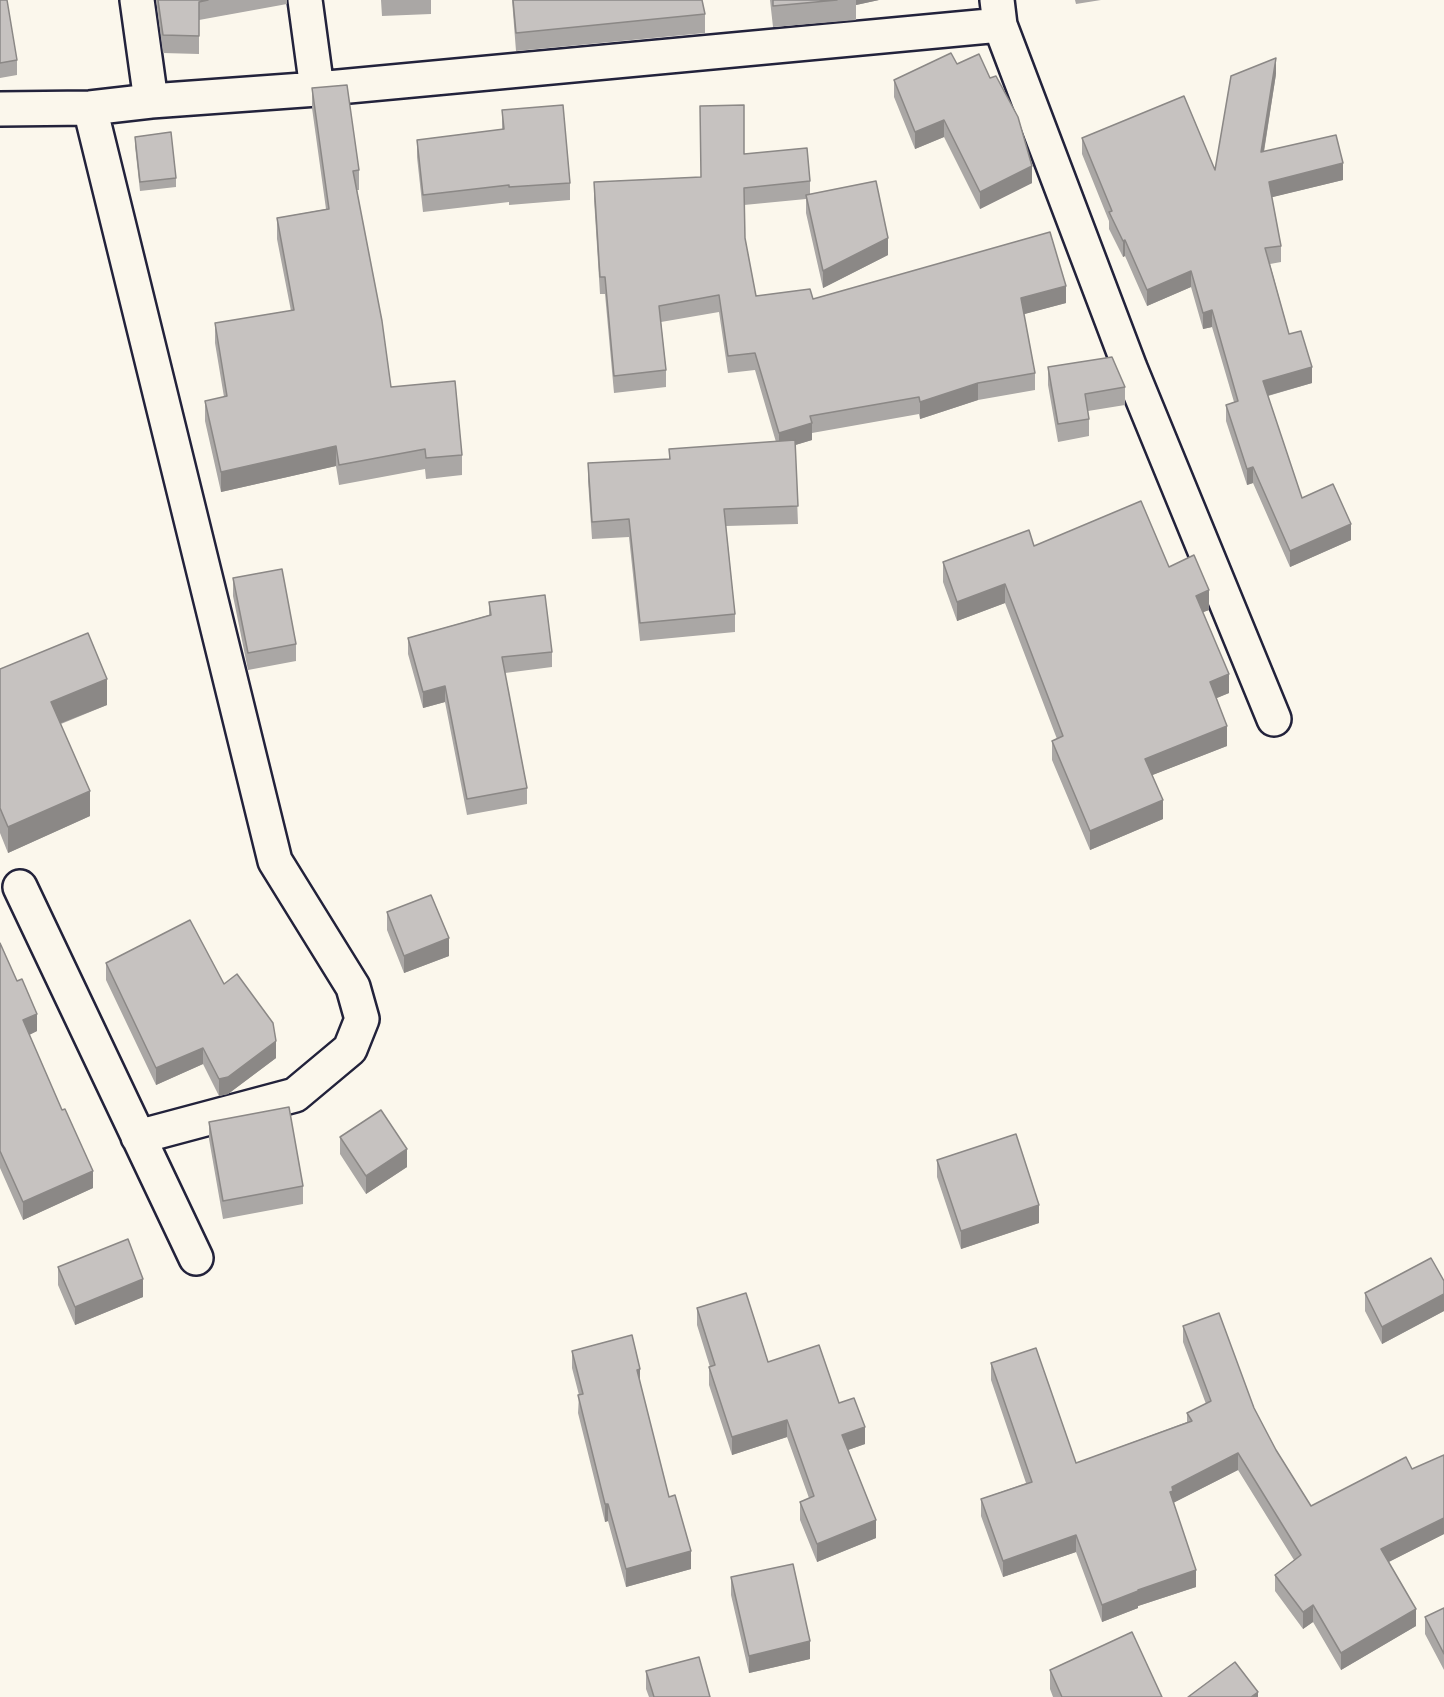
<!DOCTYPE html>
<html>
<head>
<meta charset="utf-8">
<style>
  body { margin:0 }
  canvas { display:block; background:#fbf7ec }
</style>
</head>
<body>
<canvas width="1444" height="1697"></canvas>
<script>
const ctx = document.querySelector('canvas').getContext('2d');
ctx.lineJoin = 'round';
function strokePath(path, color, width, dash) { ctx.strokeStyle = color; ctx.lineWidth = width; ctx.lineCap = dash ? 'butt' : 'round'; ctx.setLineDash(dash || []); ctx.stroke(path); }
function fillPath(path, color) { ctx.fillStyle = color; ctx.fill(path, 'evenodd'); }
const minor = new Path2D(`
  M137 0 151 101
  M305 0 317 89
  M997 0 1000 25 1130 368 1274 719
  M90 108 275 861 353 987 362 1019 350 1049 295 1095 138 1137
  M0 109 90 108 151 101 317 89 1000 25
  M20 887 196 1258`);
const wall = new Path2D(`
  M0 0 17 60V75L0 78Z
  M156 0H287V4L199 20V54L163 53Z
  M381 0H431V14L382 16Z
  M512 0H702L705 14V33L516 51Z
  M770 0H879L856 5V20L773 27Z
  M1075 0H1101L1076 4Z
  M1276 74 1264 152 1343 180 1272 197 1281 246V262L1270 264 1289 334 1312 383 1268 396 1302 498 1351 540 1290 567 1253 483 1247 485 1226 421V405L1234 402 1212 327 1203 329 1191 287 1147 306 1125 256 1123 257 1109 229V221L1082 154V138L1215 170Z
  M894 80 1032 183 980 209 944 137 915 149 894 97Z
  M312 88 359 170V190H357L391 387 462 455V475L426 479 425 469 339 485 336 466 221 492 205 421V401L224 397 215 343V323L291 311 277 239V218L326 209 312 108Z
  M502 110 570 183V200L509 205V202L423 212 417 157V140L502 130Z
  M135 137 176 178V187L140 191 135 146Z
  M744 154 810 181V195L888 255 823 288 806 213V199L744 205 745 238 756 296 813 299 1066 303 1024 314 1035 373V390L978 400 920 419 919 414 812 433V440L795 445 798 524 726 526 735 614V632L640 641 629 537 592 539 588 481V463L669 459V449L776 442 755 370 728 373 719 312 661 322 666 370V387L614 393 605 294H600L594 199V182L701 177Z
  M1048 367 1125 387V405L1088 411 1089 419V436L1058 442 1048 385Z
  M1034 546 1169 567 1209 610 1203 612 1229 693 1216 698 1227 746 1152 775 1163 819 1090 850 1052 760V741L1057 739 1005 603 957 621 943 582V562Z
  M233 578 296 644V661L248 670 233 596Z
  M489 602 552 652V667L505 673 527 788V804L467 815 445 702 423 708 408 654V638L489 615Z
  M0 669 107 705 61 724 90 816 8 853 0 833Z
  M387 912 449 956 404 973 387 930Z
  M0 943 37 1031 29 1035 93 1188 23 1220 0 1168Z
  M106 963 224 984 276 1058 228 1094 219 1096 203 1064 156 1085 106 980Z
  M209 1122 303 1186V1204L223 1219 209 1139Z
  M340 1137 407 1167 366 1194 340 1154Z
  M937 1160 1039 1223 961 1249 937 1177Z
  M58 1267 143 1297 75 1325 58 1285Z
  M1444 1281V1311L1382 1344 1365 1311V1293Z
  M697 1308 768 1362 839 1403 865 1444 848 1450 876 1538 817 1562 800 1520V1502L809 1498 787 1437 732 1455 709 1385V1367H710L697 1325Z
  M1183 1326 1254 1408 1276 1450 1311 1506 1412 1469 1444 1455V1534L1388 1562 1416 1626 1341 1670 1313 1622 1303 1629 1275 1591V1575L1294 1560 1238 1470 1173 1503 1196 1587 1138 1606V1608L1102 1622 1076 1552 1003 1577 981 1516V1499L1026 1483 991 1380V1363L1076 1463 1187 1422V1413L1206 1404 1183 1342Z
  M572 1351 640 1382 669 1497 691 1569 626 1587 608 1521 605 1522 578 1413 579 1395 572 1368Z
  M731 1577 810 1659 749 1673 731 1595Z
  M1444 1608V1670L1425 1634V1617Z
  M1050 1670 1162 1697H1053L1050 1689Z
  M646 1671 710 1697H649L646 1689Z`);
const shadedWall = new Path2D(`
  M856 0H879L856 5Z
  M1276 58V74L1261 169V152Z
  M944 120V137L915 149V132Z
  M1343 163V180L1269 198V182Z
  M1032 166V183L980 209V192Z
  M888 238V255L823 288V271Z
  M1125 240V256L1123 257V241Z
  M1191 271V287L1147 306V290Z
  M1066 286V303L1021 315V298Z
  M1212 310V327L1203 329V313Z
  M1312 367V383L1263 397V381Z
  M978 383V400L920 419V402Z
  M812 423V440L779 450V433Z
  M336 446V466L221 492V472Z
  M1253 467V483L1247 485V469Z
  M1351 524V540L1290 567V551Z
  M1005 584V603L957 621V602Z
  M1209 590V610L1196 615V596Z
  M1229 674V693L1210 701V682Z
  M107 679V705L51 727V702Z
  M445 686V702L423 708V692Z
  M1227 726V746L1145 778V759Z
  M90 791V816L8 853V827Z
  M1163 800V819L1090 850V831Z
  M449 938V956L404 973V956Z
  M37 1014V1031L23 1038V1020Z
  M276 1041V1058L228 1094 219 1096V1079Z
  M203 1048V1064L156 1085V1068Z
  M407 1149V1167L366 1194V1176Z
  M93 1171V1188L23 1220V1202Z
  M1039 1205V1223L961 1249V1231Z
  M143 1279V1297L75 1325V1307Z
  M1444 1294V1311L1382 1344V1327Z
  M640 1369V1386L637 1370Z
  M787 1420V1437L732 1455V1437Z
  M865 1427V1444L842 1452V1435Z
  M1238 1453V1470L1173 1503 1170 1492 1172 1487Z
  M605 1504H608V1521L605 1522Z
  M1444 1518V1534L1381 1566V1549Z
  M876 1520V1538L817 1562V1544Z
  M1076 1535V1552L1003 1577V1561Z
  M691 1551V1569L626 1587V1569Z
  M1196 1570V1587L1138 1606V1608L1102 1622V1605L1138 1590Z
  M1313 1605V1622L1303 1629V1612Z
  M1416 1609V1626L1341 1670V1653Z
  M810 1641V1659L749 1673V1656Z
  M1258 1692V1697H1251Z`);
const building = new Path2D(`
  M0 0H7L17 60 0 63Z
  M158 0H208L199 2V36L163 35Z
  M513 0H702L705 14 516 33Z
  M773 0H837L773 6Z
  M951 53 957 64 979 54 990 78 996 76 1018 117 1032 166 980 192 944 120 915 132 894 80Z
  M1276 58 1261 152 1336 135 1343 163 1269 182 1281 246 1265 248 1289 334 1301 331 1312 367 1263 381 1302 498 1333 484 1351 524 1290 551 1253 467 1247 469 1226 405 1238 401 1212 310 1203 313 1191 271 1147 290 1125 240 1123 241 1109 212 1112 211 1082 138 1184 96 1215 170 1231 76Z
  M347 85 359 170 353 171 382 321 391 387 455 381 462 455 426 458 425 449 339 465 336 446 221 472 205 401 227 396 215 323 294 310 277 218 329 209 312 88Z
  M563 105 570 183 509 187V185L423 195 417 140 504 129 502 110Z
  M744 105V154L807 148 810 181 744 188 745 238 756 296 810 289 813 299 1050 232 1066 286 1021 298 1035 373 978 383 920 402 919 397 810 416 812 423 779 433 755 353 728 356 719 295 659 306 666 370 614 376 605 277H600L594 182 701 177 700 106Z
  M171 132 176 178 140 182 135 137Z
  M876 181 888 238 823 271 806 195Z
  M1112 357 1125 387 1085 394 1089 419 1058 424 1048 367Z
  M795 440 798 506 724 509 735 614 640 623 629 519 592 522 588 463 670 459 669 449Z
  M1141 501 1169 567 1194 555 1209 590 1196 596 1229 674 1210 682 1227 726 1145 759 1163 800 1090 831 1052 741 1063 736 1005 584 957 602 943 562 1029 530 1034 546Z
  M282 569 296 644 248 653 233 578Z
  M545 595 552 652 502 657 527 788 467 799 445 686 423 692 408 638 491 615 489 602Z
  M88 633 107 679 51 702 90 791 8 827 0 808V669Z
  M431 895 449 938 404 956 387 912Z
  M190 920 224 984 237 974 273 1023 276 1041 228 1077 219 1079 203 1048 156 1068 106 963Z
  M0 943 17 981 22 979 37 1014 23 1020 62 1110 65 1109 93 1171 23 1202 0 1151Z
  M289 1107 303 1186 223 1201 209 1122Z
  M381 1110 407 1149 366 1176 340 1137Z
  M1016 1134 1039 1205 961 1231 937 1160Z
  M128 1239 143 1279 75 1307 58 1267Z
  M1431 1258 1444 1281V1294L1382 1327 1365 1293Z
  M746 1293 768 1362 819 1345 839 1403 854 1398 865 1427 842 1435 876 1520 817 1544 800 1502 814 1496 787 1420 732 1437 709 1367 715 1365 697 1308Z
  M1219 1313 1254 1408 1276 1450 1311 1506 1406 1457 1412 1469 1444 1455V1518L1381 1549 1416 1609 1341 1653 1313 1605 1303 1612 1275 1575 1301 1555 1238 1453 1172 1487 1173 1491 1170 1492 1196 1570 1138 1590V1591L1102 1605 1076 1535 1003 1561 981 1499 1032 1482 991 1363 1036 1348 1076 1463 1192 1421 1187 1413 1211 1401 1183 1326Z
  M632 1335 640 1369 637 1370 669 1497 675 1495 691 1551 626 1569 608 1504H605L578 1395 583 1394 572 1351Z
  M793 1564 810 1641 749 1656 731 1577Z
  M1444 1608V1654L1425 1617Z
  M1132 1632 1162 1697H1062L1050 1670Z
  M699 1657 710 1697H654L646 1671Z
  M1235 1662 1258 1692 1251 1697H1188Z`);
strokePath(minor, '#22223b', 38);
strokePath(minor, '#fbf7ec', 33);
fillPath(wall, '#aaa7a5');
fillPath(shadedWall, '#8b8886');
fillPath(building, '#c6c2c0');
strokePath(building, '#8b8886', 1.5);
</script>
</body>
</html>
